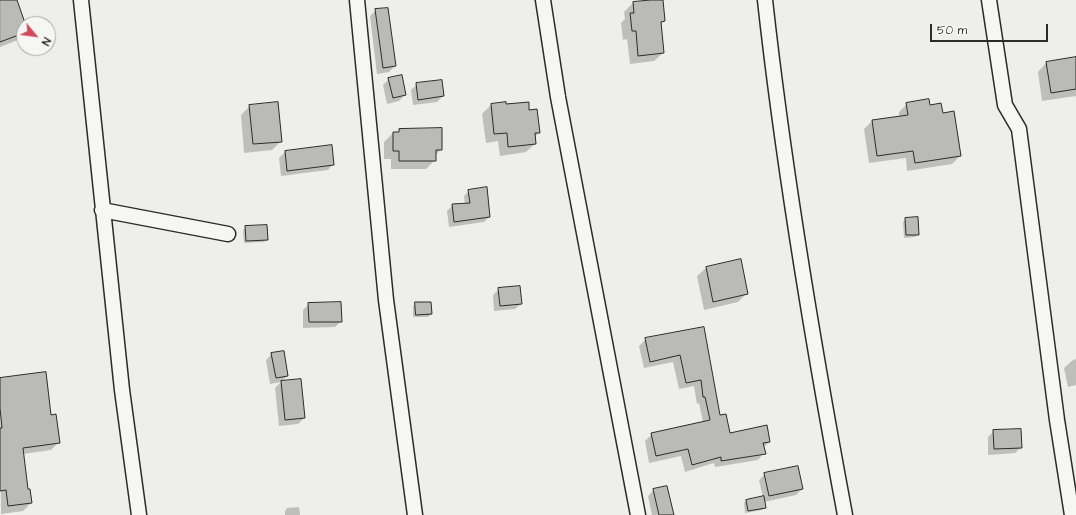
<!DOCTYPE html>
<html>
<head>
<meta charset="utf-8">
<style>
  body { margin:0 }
  #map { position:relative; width:1076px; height:515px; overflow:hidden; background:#eeeeea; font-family:"Architects Daughter",sans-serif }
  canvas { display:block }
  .north { position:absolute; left:16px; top:16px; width:40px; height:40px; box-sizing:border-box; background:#f6f6f2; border:1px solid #a5a5a2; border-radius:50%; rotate:119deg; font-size:11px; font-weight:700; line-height:16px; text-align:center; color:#2b2b2b }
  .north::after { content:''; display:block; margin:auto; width:14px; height:18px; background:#d1495b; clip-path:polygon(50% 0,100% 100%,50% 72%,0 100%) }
  .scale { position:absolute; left:930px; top:24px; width:118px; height:18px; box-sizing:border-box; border:2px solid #2b2b2b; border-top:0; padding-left:5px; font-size:12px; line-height:14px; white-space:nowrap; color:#2b2b2b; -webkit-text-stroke:3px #f6f6f2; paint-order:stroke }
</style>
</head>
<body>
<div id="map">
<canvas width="1076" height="515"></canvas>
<div class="north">N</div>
<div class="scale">50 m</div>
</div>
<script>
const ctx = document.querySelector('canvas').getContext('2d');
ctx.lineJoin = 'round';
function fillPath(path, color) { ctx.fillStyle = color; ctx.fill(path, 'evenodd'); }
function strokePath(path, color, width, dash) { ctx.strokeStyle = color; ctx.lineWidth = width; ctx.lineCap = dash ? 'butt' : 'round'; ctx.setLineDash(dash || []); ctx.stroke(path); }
const shadow = new Path2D(`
  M4 0H16L24 24V34L18 40 0 47V1Z
  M662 0 664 21 660 25 663 53 654 61 630 64 627 39 623 40 621 23 625 19 624 12 633 3Z
  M376 10 395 66 389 72 377 74 370 16Z
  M1076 58V96L1042 101 1038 72 1046 63Z
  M389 79 405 95 399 101 387 104 383 85Z
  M417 84 443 96 437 102 413 105 411 90Z
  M907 104 929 106 942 114 960 156 952 164 907 171 906 158 869 163 864 129 872 121 899 117V112Z
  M491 105 528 111 539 132 535 137V144L526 152 500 156 498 141 486 143 482 114Z
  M250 106 281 141 272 150 244 153 241 115Z
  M400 130 441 149 435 156V160L426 169H391V159H384V142L393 133H397Z
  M285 152 333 164 328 170 281 176 279 158Z
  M469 191 489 217 484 222 449 227 447 211 453 205 465 204 464 196Z
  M906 219 918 234 915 237 904 238 903 222Z
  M246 227 267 240 264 242 244 243 243 230Z
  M706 268 747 293 738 302 704 310 697 276Z
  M499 289 521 304 515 309 494 311 493 295Z
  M416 303 431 314 428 317H413V306Z
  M309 304 341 321 335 327 303 328V310Z
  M703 329 719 416 729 434 769 442 763 448 764 453 758 460 715 467 714 463 685 472 681 456 649 463 645 441 652 434 703 422 699 403 697 404 694 386 679 389 673 362 644 368 639 346 646 339Z
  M272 354 287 376 281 382 270 384 266 360Z
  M1076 359V385L1068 387 1064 368 1073 360Z
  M0 379 50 416 59 442 51 450 23 454 27 490 31 503 23 511 1 514Z
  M281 382 304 418 298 424 279 426 275 388Z
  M994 431 1021 447 1015 453 988 455V437Z
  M765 474 802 489 796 495 764 502 765 508 762 510 745 513 744 503 746 500 763 498 759 480Z
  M654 490 673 515H652L648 496Z
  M299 507 300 515H285V511L287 508Z`);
const building = new Path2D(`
  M0 0H17L24 20V33L0 42Z
  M651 0H663L665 21 661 22 664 53 638 56 636 31H632L630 13H634L633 2Z
  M388 8 396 66 383 68 375 9Z
  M1076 57V89L1051 93 1046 62Z
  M402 75 406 95 393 98 388 78Z
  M442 80 444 96 418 100 416 83Z
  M929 99 930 105 941 103 943 113 954 111 961 156 915 163 913 151 877 156 872 120 908 115 906 103Z
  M278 102 282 142 253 144 249 105Z
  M506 102V104L529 102V110L537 109 540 133H535L536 144 508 147 507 133 494 134 491 104Z
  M442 128V150H436V161H399V151H393V132H399V129Z
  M332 145 334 165 287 171 285 151Z
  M487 187 490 217 454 222 452 204 470 203 468 190Z
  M918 217 919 235H906L905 218Z
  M267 225 268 240 246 241 245 226Z
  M741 259 748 294 713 302 706 267Z
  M520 286 522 304 500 306 498 288Z
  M341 302 342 322H309L308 303Z
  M415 302H431L432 314 416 315Z
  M704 327 720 415 726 414 730 433 767 425 770 442 763 443 766 454 721 461V457L692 465 688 449 656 456 651 433 710 420 705 397H703L701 380 686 383 680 355 650 362 645 338Z
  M284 351 288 376 276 378 271 353Z
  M46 372 51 415 56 414 60 443 23 448 28 489H30L32 503 8 506 6 490 0 491V428H2L0 408V378Z
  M301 379 305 418 285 420 281 381Z
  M1021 429 1022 448 994 449 993 430Z
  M798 466 803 489 769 496 764 473Z
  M667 486 674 515H659L653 489Z
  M764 496 766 508 748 511 746 500Z`);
const minor = new Path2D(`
  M81 0 122 390 139 515
  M357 0 386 300 415 515
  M543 0 558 97 638 515
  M765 0C784 172 813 344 845 515
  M989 0 1005 105 1019 129 1057 420 1072 515
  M102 210 228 234`);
fillPath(shadow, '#0003');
fillPath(building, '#babab7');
strokePath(building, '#2b2b2b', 1);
strokePath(minor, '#2b2b2b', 17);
strokePath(minor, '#f6f6f2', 14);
</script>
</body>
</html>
